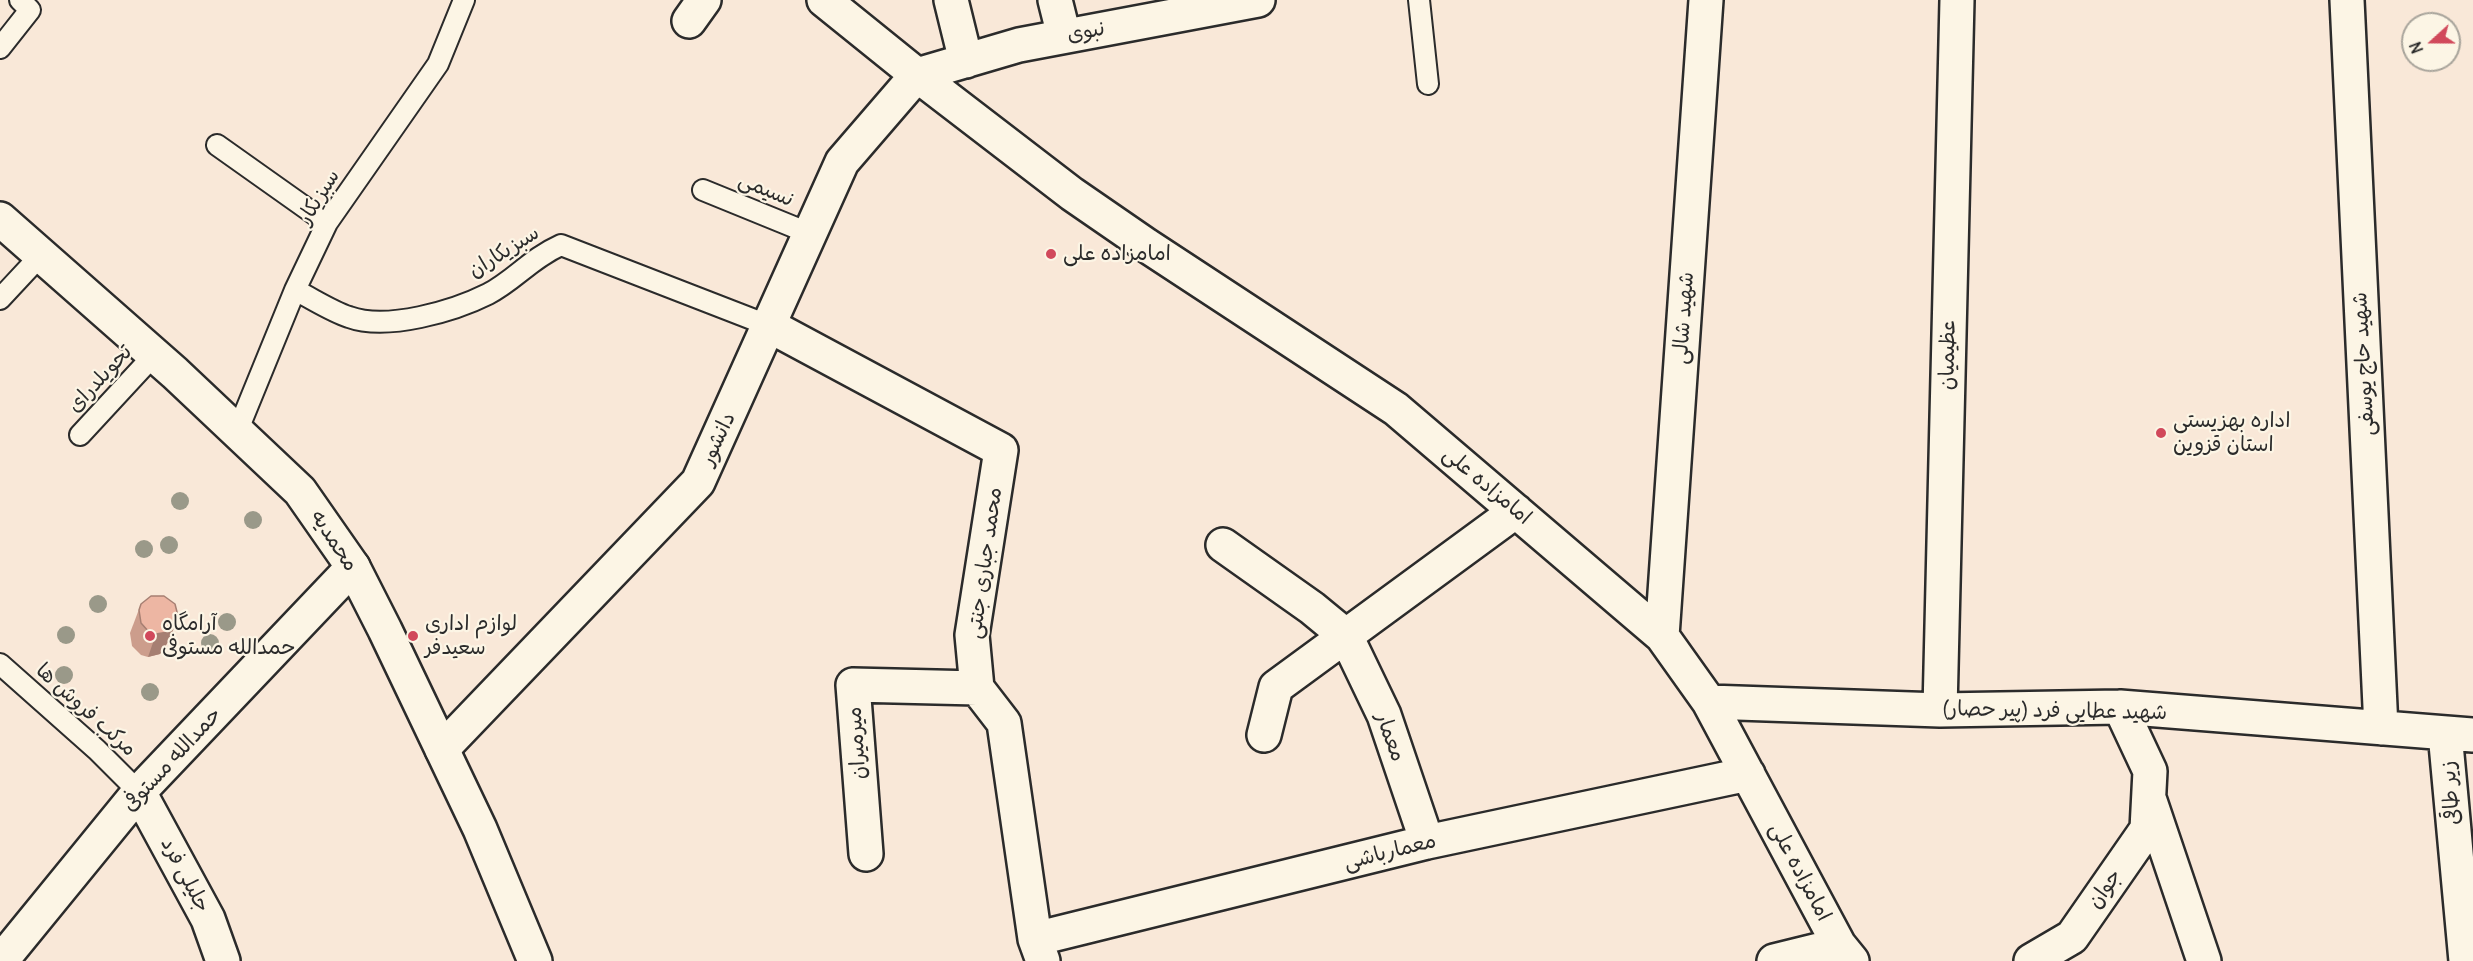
<!DOCTYPE html>
<html>
<head>
<meta charset="utf-8">
<style>
  body { margin:0 }
  #map { position:relative; width:2473px; height:961px; overflow:hidden; background:#f9e8d8; font-family:Delius,sans-serif }
  canvas { display:block }
  .north { position:absolute; left:2401px; top:12px; width:60px; height:60px; box-sizing:border-box; background:#fcf5e5; border:2px solid #a8a49b; border-radius:50%; rotate:249deg; font-size:16px; font-weight:700; line-height:24px; text-align:center; color:#2b2b2b }
  .north::after { content:''; display:block; margin:auto; width:21px; height:27px; background:#d1495b; clip-path:polygon(50% 0,100% 100%,50% 72%,0 100%) }
</style>
</head>
<body>
<div id="map">
<canvas width="2473" height="961"></canvas>
<div class="north">N</div>
</div>
<script>
const ctx = document.querySelector('canvas').getContext('2d');
ctx.lineJoin = 'round';
function strokePath(path, color, width, dash) { ctx.strokeStyle = color; ctx.lineWidth = width; ctx.lineCap = dash ? 'butt' : 'round'; ctx.setLineDash(dash || []); ctx.stroke(path); }
function fillPath(path, color) { ctx.fillStyle = color; ctx.fill(path, 'evenodd'); }
function write(font, color, halo, rows, align = 'center') {
  ctx.font = font + ' Delius,"Playpen Sans Arabic",sans-serif'; ctx.lineWidth = 4.5; ctx.setLineDash([]); ctx.textBaseline = 'middle'; ctx.strokeStyle = halo; ctx.fillStyle = color; for (const [text, x, y, turn = 0] of rows) {
    ctx.save(); ctx.translate(x, y); ctx.rotate((+turn || 0) * Math.PI / 180); ctx.textAlign = isNaN(turn) ? turn : align; if (halo) ctx.strokeText(text, 0, 0); ctx.fillText(text, 0, 0); ctx.restore();
  }
}
const lane = new Path2D(`
  M1419 0 1428 84
  M0 48 30 10 20 0
  M217 145 327 223
  M703 190 811 234
  M295 290C313 299 331 311 349 317 387 331 454 311 488 294 515 280 530 259 561 245L770 326
  M0 299 41 255
  M237 432 295 290 327 223 438 64 464 0
  M80 435 154 355
  M0 664 97 750 139 792`);
const street = new Path2D(`
  M824 0 917 75 1072 194 1146 245 1396 409 1662 636 1709 702 1839 945 1852 961
  M951 0 966 61
  M1055 0 1064 36
  M2347 0 2381 728
  M689 21 704 0
  M770 326 1001 450 972 635 977 688 1004 723 1035 939 1043 961
  M1223 545 1312 608 1346 636 1384 715 1427 842
  M1662 636 1706 0
  M1709 702 1940 710 2120 707 2473 735
  M1940 710 1957 0
  M2445 733 2466 961
  M1264 735 1276 687 1516 511
  M442 749 698 482 842 162 917 75 1019 45 1258 0
  M139 792 208 919 223 961
  M2150 801 2204 961
  M866 854 853 685 977 688
  M1035 939 1427 842 1748 774
  M1 961 139 792 353 567
  M1774 961 1839 945
  M2031 961 2072 937 2147 829 2150 771 2120 707`);
const secondary = new Path2D(`
  M0 219 175 373 300 491 353 567 385 630 480 829 535 961`);
const trees = [
  [180,501],
  [253,520],
  [169,545],
  [144,549],
  [98,604],
  [227,622],
  [66,635],
  [210,643],
  [64,675],
  [150,692]
];
const wall = new Path2D(`
  M141 604 178 616 170 639 160 654 148 657 141 655 132 646 130 633Z`);
const shadedWall = new Path2D(`
  M178 616 170 639 160 654 148 657 156 634Z`);
const building = new Path2D(`
  M151 596H164L175 604 178 616 168 632 156 634 149 632 141 623 139 610 141 604Z`);
const markers = [
  [1051,254,6,"#d1495b"],
  [2161,433,6,"#d1495b"],
  [150,636,6,"#d1495b"],
  [413,636,6,"#d1495b"]
];
const streetNames = [
  ["نبوی",1086,32,-11],
  ["نسیمی",766,190,23],
  ["سبزیکار",319,197,-58],
  ["سبزیکاران",504,252,-32],
  ["شهید شالی",1684,318,-86],
  ["عظیمیان",1948,355,-89],
  ["شهید حاج یوسفی",2364,364,-93],
  ["تحویلدرای",100,379,-47],
  ["دانشور",718,439,-65],
  ["امامزاده علی",1487,486,40],
  ["محمدیه",334,541,57],
  ["محمد جباری جنتی",985,563,-82],
  ["مرکب فروش ها",86,710,42],
  ["شهید عطایی فرد (پیر حصار)",2055,711,1],
  ["معمار",1390,737,70],
  ["میرمیران",857,743,-94],
  ["حمدالله مستوفی",172,760,-47],
  ["زیر طاقی",2451,793,-95],
  ["معمارباشی",1390,852,-14],
  ["امامزاده علی",1800,872,62],
  ["جلیلی فرد",185,875,62],
  ["جوان",2105,889,-55]
];
const poiNames = [
  ["امامزاده علی",1063,254],
  ["اداره بهزیستی",2173,421],
  ["استان قزوین",2173,445],
  ["آرامگاه",162,624],
  ["حمدالله مستوفی",162,648],
  ["لوازم ادارى",425,624],
  ["سعيدفر",425,648]
];
strokePath(lane, '#2b2b2b', 24);
strokePath(street, '#2b2b2b', 38);
strokePath(secondary, '#2b2b2b', 38);
strokePath(lane, '#fcf5e5', 20);
strokePath(street, '#fcf5e5', 33);
strokePath(secondary, '#fcf5e5', 33);
ctx.fillStyle = '#9a9989';
for (const [x, y] of trees) { ctx.beginPath(); ctx.arc(x, y, 9, 0, 2 * Math.PI); ctx.fill(); }
fillPath(wall, '#cc9d8c');
fillPath(shadedWall, '#a67f72');
fillPath(building, '#edb6a3');
strokePath(building, '#a67f72', 1.5);
for (const [x, y, r, color] of markers) { const dot = new Path2D(); dot.arc(x, y, r, 0, 2 * Math.PI); ctx.fillStyle = color; ctx.fill(dot); strokePath(dot, '#fcf5e5', 2); }
write('21px', '#2b2b2b', '#fcf5e5', streetNames);
write('21px', '#2b2b2b', '#fcf5e5', poiNames, 'left');
</script>
</body>
</html>
